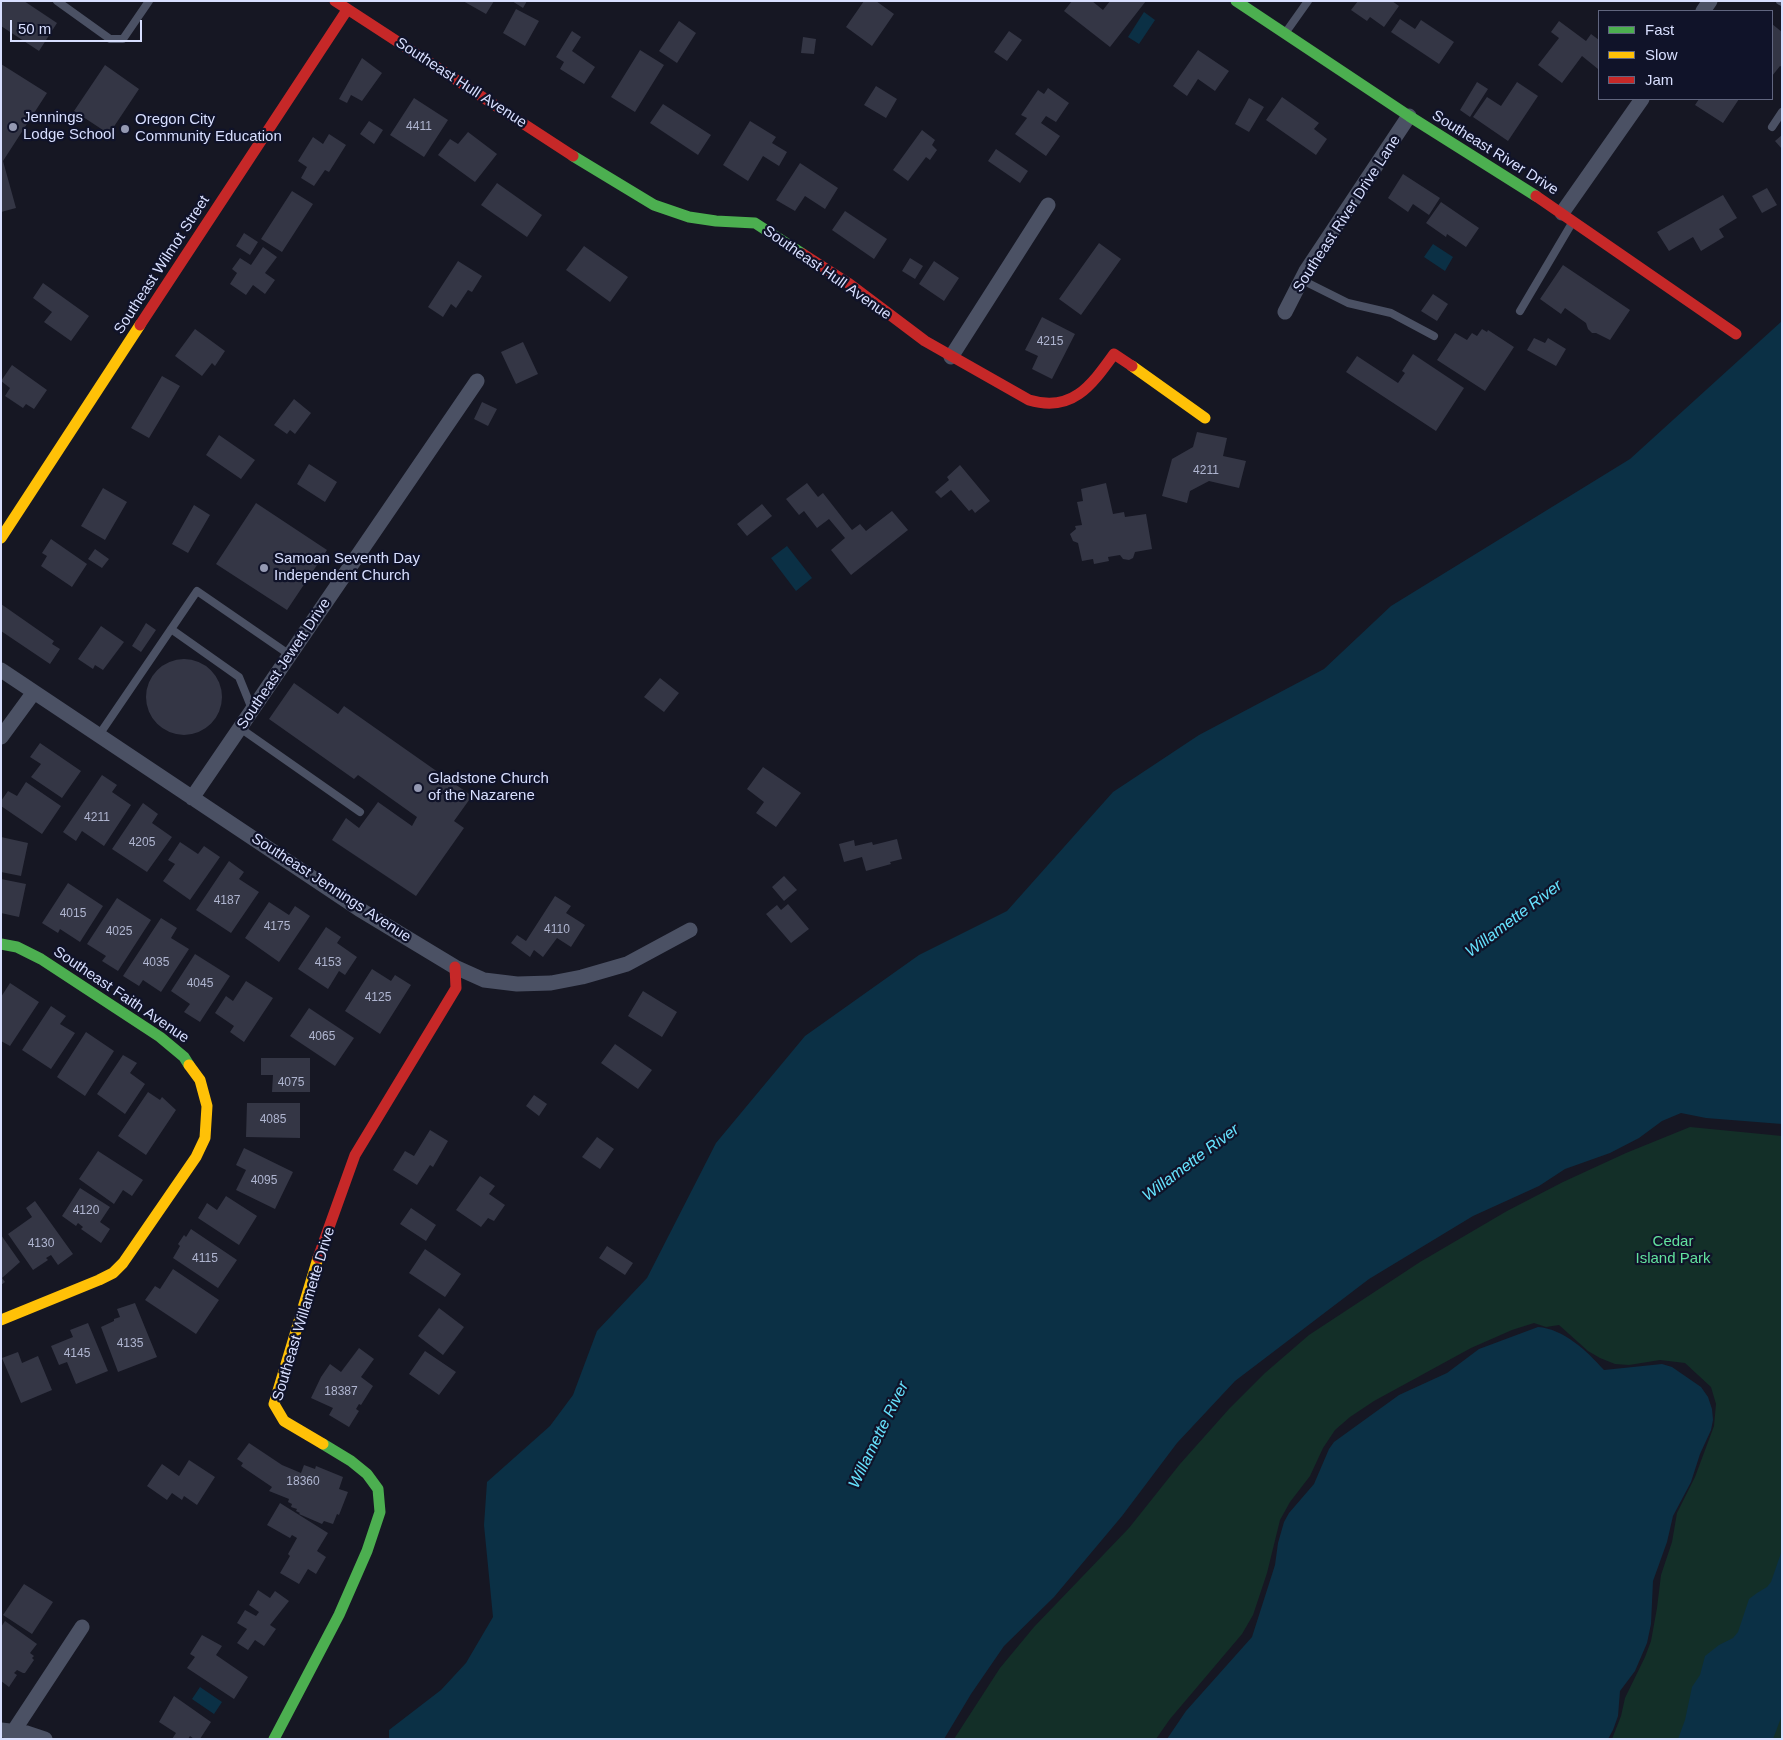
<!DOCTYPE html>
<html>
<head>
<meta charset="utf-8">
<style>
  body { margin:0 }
  #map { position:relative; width:1783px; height:1740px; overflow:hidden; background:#161723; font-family:Helvetica,sans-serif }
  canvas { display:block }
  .frame { position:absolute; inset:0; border:2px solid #d8dfff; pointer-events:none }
  .legend { position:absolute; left:1598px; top:10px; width:175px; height:90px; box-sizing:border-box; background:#101329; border:1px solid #60657f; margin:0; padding:6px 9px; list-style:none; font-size:15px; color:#d8dfff }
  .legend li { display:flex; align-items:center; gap:10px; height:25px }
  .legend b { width:25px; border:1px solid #60657f }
  .scale { position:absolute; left:10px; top:20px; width:132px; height:22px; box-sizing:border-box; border:2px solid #d8dfff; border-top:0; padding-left:6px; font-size:15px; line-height:18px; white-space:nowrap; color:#d8dfff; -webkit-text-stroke:4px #101329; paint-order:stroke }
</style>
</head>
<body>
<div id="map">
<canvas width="1783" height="1740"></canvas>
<div class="frame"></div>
<ul class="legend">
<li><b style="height:6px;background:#4caf50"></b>Fast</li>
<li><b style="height:6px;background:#ffc107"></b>Slow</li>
<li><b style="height:6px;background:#c62828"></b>Jam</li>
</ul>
<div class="scale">50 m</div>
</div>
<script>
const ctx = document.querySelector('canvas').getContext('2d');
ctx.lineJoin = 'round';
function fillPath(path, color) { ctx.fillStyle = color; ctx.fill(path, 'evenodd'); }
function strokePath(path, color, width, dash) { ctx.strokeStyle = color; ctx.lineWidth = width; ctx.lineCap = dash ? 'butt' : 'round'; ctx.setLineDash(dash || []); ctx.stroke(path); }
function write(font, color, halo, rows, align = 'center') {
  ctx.font = font + ' Helvetica,sans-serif'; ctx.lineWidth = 4.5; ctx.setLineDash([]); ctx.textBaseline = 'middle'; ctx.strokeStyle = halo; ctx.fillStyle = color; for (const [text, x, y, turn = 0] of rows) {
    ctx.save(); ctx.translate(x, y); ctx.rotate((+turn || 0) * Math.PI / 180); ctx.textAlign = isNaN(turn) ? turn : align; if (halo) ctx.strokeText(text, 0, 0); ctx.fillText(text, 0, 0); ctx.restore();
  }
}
const green = new Path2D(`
  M1690 1127 1782 1136V1739H1612L1621 1716 1625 1698 1645 1657 1651 1641 1657 1608 1661 1575 1672 1542 1677 1513 1695 1477 1714 1426 1716 1404 1711 1387 1685 1363 1660 1360 1629 1365 1615 1364 1600 1358 1588 1351 1559 1325 1546 1327 1534 1323 1512 1330 1471 1348 1374 1401 1350 1417 1335 1430 1323 1448 1310 1476 1290 1502 1280 1520 1267 1573 1253 1615 1242 1634 1170 1719 1156 1739H954L1000 1668 1034 1627 1129 1528 1180 1464 1229 1409 1265 1373 1309 1335 1420 1262 1507 1211 1563 1182 1626 1153Z`);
const water = new Path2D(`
  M1144 12 1155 20 1139 44 1128 37Z
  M1433 244 1453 257 1445 271 1424 257Z
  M1782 321V1124L1706 1118 1681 1113 1662 1121 1639 1138 1610 1153 1565 1169 1539 1186 1473 1216 1369 1279 1235 1381 1177 1443 1122 1516 1054 1597 1004 1646 971 1694 944 1739H389V1730L441 1690 466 1663 493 1617 484 1525 487 1482 550 1426 573 1395 597 1331 647 1278 716 1143 805 1036 919 955 1007 911 1113 792 1199 735 1324 669 1391 606 1630 459Z
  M787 546 812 578 796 591 771 558Z
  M1538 1327C1564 1329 1587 1351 1604 1370L1662 1364 1672 1367 1701 1387 1708 1397 1712 1409 1713 1420 1711 1430 1700 1454 1691 1482 1673 1516 1667 1542 1653 1581 1651 1624 1647 1643 1635 1671 1620 1691 1618 1716 1613 1730 1608 1739H1167L1186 1711 1252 1637 1275 1565 1278 1543 1284 1522 1289 1513 1314 1484 1329 1449 1334 1442 1399 1395 1447 1373 1479 1349Z
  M1782 1550V1715L1773 1739H1678L1685 1720 1692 1687 1700 1675 1705 1656 1719 1645 1733 1638 1738 1632 1749 1599 1757 1593 1767 1587 1771 1582Z
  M200 1687 222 1702 214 1714 192 1699Z`);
const building = new Path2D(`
  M1 1H24L57 23 39 51 1 26Z
  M463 1H494L486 14Z
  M512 1H527L523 8Z
  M864 1H876L894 14 872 46 846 27Z
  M1072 1H1092L1103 10 1110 1H1146L1110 47 1064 11Z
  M1358 1H1392L1399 6 1384 27 1370 17 1367 21 1351 10Z
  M516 9 539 21 525 46 503 33Z
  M1400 19 1415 29 1421 20 1454 42 1439 64 1391 32Z
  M679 21 696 33 677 63 659 51Z
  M1559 21 1586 41 1591 34 1599 40 1598 69 1582 56 1562 83 1538 65 1559 38 1551 32Z
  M1772 24 1782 32V67L1780 66 1772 76Z
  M572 31 581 37 572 51 595 67 584 84 560 69 564 62 556 57Z
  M1009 31 1022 40 1007 61 994 52Z
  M803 37 816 39 814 54 801 53Z
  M640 50 664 65 635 112 611 97Z
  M1198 50 1229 71 1215 91 1198 79 1187 96 1173 86Z
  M362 58 382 73 362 101 351 95 347 103 339 99Z
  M1 64 47 93 3 161 16 208 1 212Z
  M105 65 139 89 109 134 74 111Z
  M1477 82 1488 89 1470 117 1460 110Z
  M1517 82 1538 96 1508 141 1473 117 1487 97 1501 106Z
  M876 86 897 99 886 118 864 105Z
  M1048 88 1069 103 1056 122 1046 116 1041 123 1060 136 1046 156 1015 134 1027 118 1021 115 1038 90 1044 94Z
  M1282 97 1319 123 1314 129 1327 139 1316 155 1266 120Z
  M414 98 448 120 424 157 390 135Z
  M1249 98 1264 107 1249 132 1235 124Z
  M1699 99H1739L1723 123 1695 105Z
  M663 104 711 135 698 155 650 123Z
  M369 121 383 130 374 144 360 134Z
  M750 121 776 137 772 143 787 152 779 166 763 156 748 181 723 165Z
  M922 130 935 140 932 145 937 150 930 160 926 157 908 181 893 170Z
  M468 132 497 154 475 182 438 155 450 139 458 144Z
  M329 134 346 145 329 172 325 170 314 186 301 178 307 167 298 161 313 137 323 144Z
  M1782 135V149L1775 141Z
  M996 149 1028 171 1020 183 988 161Z
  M800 163 838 188 825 209 805 196 795 211 776 200Z
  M1403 174 1440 198 1429 215 1413 204 1408 212 1388 198Z
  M497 183 542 215 527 237 481 205Z
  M1767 188 1777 205 1762 213 1752 196Z
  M292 191 313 204 282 252 261 239Z
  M1723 195 1737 218 1719 229 1724 237 1701 251 1693 237 1669 251 1657 232Z
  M1441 202 1479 228 1466 247 1447 234 1446 237 1426 223Z
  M845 211 887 239 874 259 832 230Z
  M244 233 258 242 250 255 236 246Z
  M1099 243 1121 259 1081 315 1059 299Z
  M584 246 628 277 610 302 566 270Z
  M263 247 277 257 265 273 275 280 265 294 253 285 246 295 230 284 237 273 232 269 240 258 251 265Z
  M910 258 923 266 915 279 902 271Z
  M458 261 482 276 472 292 468 290 456 308 451 304 443 317 428 307Z
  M934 261 959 278 944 301 919 284Z
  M1563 265 1630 310 1610 340 1596 333H1592L1588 329 1586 323 1565 308 1561 314 1540 299Z
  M43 283 89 316 71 341 44 322 52 312 33 298Z
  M1433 294 1448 304 1437 321 1421 311Z
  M1042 317 1075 334 1052 379 1032 369 1038 356 1025 350Z
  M195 329 225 351 215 366 212 363 202 376 175 356Z
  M1482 329 1487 332 1488 330 1514 347 1485 391 1437 360 1455 333 1467 340 1472 333 1477 336Z
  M1534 338 1545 343 1548 338 1566 349 1556 366 1527 350Z
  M523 342 538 374 516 384 501 352Z
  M1413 354 1464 388 1436 431 1346 372 1357 356 1398 383 1405 373 1402 371Z
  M12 365 47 390 34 409 26 404 23 408 5 396 10 388 1 381Z
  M162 376 180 386 149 438 131 428Z
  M294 399 311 413 295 434 290 430 287 434 274 425Z
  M482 402 497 409 488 426 474 419Z
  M1197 432 1227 438 1223 456 1246 461 1239 488 1209 481 1190 491 1187 503 1162 496 1172 459 1193 447Z
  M219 435 255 460 241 479 206 455Z
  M309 464 337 482 325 502 297 484Z
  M960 465 990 501 975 513 972 509 969 511 951 490 941 498 935 492 949 480 947 477Z
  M807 483 818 497 823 493 852 530 860 524 866 531 892 511 908 530 851 575 831 550 845 538 829 519 817 528 804 511 799 515 786 499Z
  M1106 483 1113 514 1124 512 1125 517 1146 514 1152 549 1135 552 1133 558 1129 560 1123 559 1120 555 1108 557 1109 561 1094 564 1093 559 1082 561 1078 543 1073 541 1070 534 1076 529 1075 526 1082 525 1077 502 1083 501 1081 489Z
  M103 488 127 502 105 540 81 526Z
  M256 503 327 550 287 610 216 564Z
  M762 504 772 516 747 536 737 524Z
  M194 505 210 515 188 553 172 544Z
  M51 539 87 564 72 587 41 566 47 556 42 553Z
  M95 549 109 559 102 568 88 559Z
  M1 604 54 641 52 644 60 649 50 664 1 631Z
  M146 623 156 630 141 652 132 646Z
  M101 626 124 642 103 670 95 665 93 669 78 659Z
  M146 697a38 38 0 1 1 76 0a38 38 0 1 1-76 0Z
  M660 678 679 693 664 712 644 697Z
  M294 683 338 714 344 706 472 796 454 821 464 828 416 896 332 840 346 818 359 828 378 802 412 826 417 817 358 775 354 779 269 719Z
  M40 743 81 771 62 798 31 777 41 764 30 757Z
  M763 767 801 793 776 827 756 813 764 802 747 789Z
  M102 775 117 785 112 792 131 805 104 846 82 831 76 841 63 832Z
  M26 782 61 806 42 834 1 806V801L8 791 17 796Z
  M143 803 158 814 152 823 172 837 147 872 112 849Z
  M1 837 28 843 21 876 1 872Z
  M897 839 902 859 890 862 891 864 866 871 862 857 844 862 839 844 854 840 855 846 872 842 873 845Z
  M180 842 198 854 204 846 220 857 190 900 163 881 175 864 168 860Z
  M229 861 244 872 239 879 259 892 231 933 196 910Z
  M784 876 797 890 784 901 772 887Z
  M1 879 26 884 19 917 1 913Z
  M68 883 103 906 80 942 60 929 58 933 42 923Z
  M555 896 571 906 566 913 585 925 571 947 557 938 543 957 534 950 530 957 511 943 517 935 526 941Z
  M117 898 151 920 118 971 102 961 106 956 87 944Z
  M269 902 289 915 295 906 310 916 279 962 245 938Z
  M788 904 809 929 791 943 766 914 777 905 781 910Z
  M161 918 177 928 171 938 189 949 161 992 143 980 139 986 123 976Z
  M326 927 341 937 337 943 357 957 345 975 339 971 328 989 298 969Z
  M195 954 230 976 200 1022 184 1012 190 1004 171 991Z
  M372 969 391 981 395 975 411 985 380 1034 345 1011Z
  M246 981 273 998 244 1042 230 1032 234 1026 215 1013 226 996 233 1001Z
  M10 983 39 1002 10 1046 1 1041V997Z
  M643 991 677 1012 662 1037 628 1016Z
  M51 1006 66 1016 60 1024 75 1033 51 1069 22 1050Z
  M309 1008 354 1038 335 1066 290 1036Z
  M86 1032 114 1051 85 1096 57 1077Z
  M615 1044 652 1070 638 1089 601 1063Z
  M123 1055 137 1063 130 1073 145 1084 125 1114 97 1094Z
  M261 1058H310V1092H272L273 1075H261Z
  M148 1092 160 1100 162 1097 176 1110 146 1155 118 1136Z
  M534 1095 547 1104 539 1116 526 1106Z
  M247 1103H300V1138L246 1137Z
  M430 1130 448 1141 433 1167 430 1165 417 1185 393 1170 405 1151 414 1156Z
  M597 1137 614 1149 600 1169 582 1157Z
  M244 1148 293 1172 275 1209 236 1190 246 1170 236 1165Z
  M98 1151 143 1180 132 1196 123 1190 114 1204 79 1179Z
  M480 1176 495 1186 489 1194 505 1205 494 1221 488 1218 481 1227 456 1210Z
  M80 1188 110 1207 100 1222 110 1229 101 1243 81 1229 83 1227 78 1223 76 1226 62 1216Z
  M226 1196 257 1216 239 1245 198 1218 207 1203 217 1210Z
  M35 1201 73 1254 58 1265 51 1255 46 1258 48 1260 33 1270 8 1234 32 1217 26 1208Z
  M411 1208 436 1225 426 1241 400 1224Z
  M191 1229 237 1260 218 1288 173 1258 180 1246 178 1244 184 1235 186 1237Z
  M1 1235 20 1262 2 1278 5 1282 1 1285Z
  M607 1246 633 1263 625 1275 599 1258Z
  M425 1249 461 1274 445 1297 409 1273Z
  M173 1269 219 1300 196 1334 145 1300 155 1286 160 1289Z
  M135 1303 157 1357 118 1372 101 1327 114 1321V1319L120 1317 117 1309Z
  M439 1308 464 1327 443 1355 418 1336Z
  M88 1323 108 1371 76 1384 67 1362 59 1365 51 1346 73 1337 70 1330Z
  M359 1348 374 1359 361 1377 373 1386 361 1405 359 1404 356 1409 359 1411 349 1427 329 1415 333 1408 311 1398 321 1377 330 1364 341 1372Z
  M425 1351 456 1372 439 1395 409 1374Z
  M18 1352 22 1363 38 1356 52 1390 21 1403 2 1358Z
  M249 1443 282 1465 301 1473 304 1465 315 1469 316 1466 343 1477 339 1489 348 1492 339 1515 337 1514 333 1524 324 1521 322 1524 299 1514 300 1513 296 1511 297 1509 291 1507 292 1504 288 1502 289 1499 269 1491 272 1487 241 1466 243 1463 237 1459Z
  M189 1460 215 1477 197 1505 184 1496 182 1500 172 1493 167 1500 147 1486 162 1464 179 1476Z
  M280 1503 328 1533 317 1551 326 1557 316 1574 308 1569 299 1584 280 1573 290 1556 288 1554 297 1538 292 1535 290 1538 267 1525Z
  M24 1584 53 1602 32 1634 3 1615Z
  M258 1590 270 1598 275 1591 289 1601 270 1625 276 1629 264 1646 255 1640 248 1650 237 1643 247 1629 237 1623 245 1610 256 1616 259 1612 249 1605Z
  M5 1621 37 1644 30 1653 34 1656 32 1658 34 1660 25 1673H23L17 1670 14 1673 17 1675 9 1687 1 1681V1627Z
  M202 1635 222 1646 216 1655 248 1677 234 1699 187 1668 195 1657 190 1654Z
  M174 1696 211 1722 200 1739H194L190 1736 188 1739H172L176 1733 159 1722Z`);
const lane = new Path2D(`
  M57 1 110 39H123L149 1
  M1780 1 1782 2
  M1286 32 1308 1
  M1772 127 1782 112
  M1302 280 1348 303 1391 313 1434 336
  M1520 311 1572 223
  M171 629 239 677 252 709
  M240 728 360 812
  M99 735 197 591 290 655`);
const street = new Path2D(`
  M1703 11 1710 1
  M1562 213 1642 99
  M1285 312 1306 271 1409 116
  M951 357 1048 205
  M1 670 359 909 455 967 484 980 517 984 551 983 582 977 627 964 690 930
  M1 737 34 692
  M192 798 477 381
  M1 1730 27 1733 45 1739
  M13 1732 82 1627`);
const fast = new Path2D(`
  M1236 1 1409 116 1536 196
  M573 156 654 205 689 217 716 221 755 223 803 254
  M1 944 17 947 41 959 160 1037 184 1057 189 1065
  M274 1739 339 1615 367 1551 380 1512 378 1489 367 1474 351 1461 323 1444`);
const slow = new Path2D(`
  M1132 366 1205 418
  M1 538 140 325
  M318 1258 274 1404 284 1421 323 1444
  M1 1320 99 1280 113 1273 123 1263 196 1157 205 1138 207 1106 200 1080 189 1065`);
const jam = new Path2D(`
  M335 1 573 156
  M1536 196 1736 334
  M803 254 848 283 925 341 1029 400C1072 413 1091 386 1114 354L1132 366
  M140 325 347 10
  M318 1258 355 1155 456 988 455 967`);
const markers = [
  [13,127,5,"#9499b2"],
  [125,129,5,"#9499b2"],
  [264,568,5,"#9499b2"],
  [418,788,5,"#9499b2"]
];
const numberNames = [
  ["4411",419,127],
  ["4215",1050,342],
  ["4211",1206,471],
  ["4211",97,818],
  ["4205",142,843],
  ["4187",227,901],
  ["4015",73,914],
  ["4175",277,927],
  ["4110",557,930],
  ["4025",119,932],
  ["4035",156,963],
  ["4153",328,963],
  ["4045",200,984],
  ["4125",378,998],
  ["4065",322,1037],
  ["4075",291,1083],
  ["4085",273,1120],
  ["4095",264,1181],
  ["4120",86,1211],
  ["4130",41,1244],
  ["4115",205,1259],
  ["4135",130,1344],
  ["4145",77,1354],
  ["18387",341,1392],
  ["18360",303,1482]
];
const streetNames = [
  ["Southeast Hull Avenue",461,83,33],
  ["Southeast River Drive",1495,153,32],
  ["Southeast River Drive Lane",1347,214,-57],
  ["Southeast Wilmot Street",162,265,-57],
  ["Southeast Hull Avenue",827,273,35],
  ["Southeast Jewett Drive",284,664,-56],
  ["Southeast Jennings Avenue",331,888,33],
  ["Southeast Faith Avenue",121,995,34],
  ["Southeast Willamette Drive",304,1314,-73]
];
const poiNames = [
  ["Jennings",23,118],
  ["Lodge School",23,135],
  ["Oregon City",135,120],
  ["Community Education",135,137],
  ["Samoan Seventh Day",274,559],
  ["Independent Church",274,576],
  ["Gladstone Church",428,779],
  ["of the Nazarene",428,796]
];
const parkNames = [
  ["Cedar",1673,1242],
  ["Island Park",1673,1259]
];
const waterNames = [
  ["Willamette River",1514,919,-37],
  ["Willamette River",1191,1163,-37],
  ["Willamette River",879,1435,-64]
];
fillPath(green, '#132f28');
fillPath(water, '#0b3045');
fillPath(building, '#343645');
strokePath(lane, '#4b5164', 8);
strokePath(street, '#4b5164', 15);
strokePath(fast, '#4caf50', 11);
strokePath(slow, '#ffc107', 11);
strokePath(jam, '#c62828', 11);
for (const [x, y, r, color] of markers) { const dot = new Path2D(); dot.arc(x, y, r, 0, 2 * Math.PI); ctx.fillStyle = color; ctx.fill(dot); strokePath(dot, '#101329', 2); }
write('12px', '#afb5d0', null, numberNames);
write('15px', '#d8dfff', '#101329', streetNames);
write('15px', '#d8dfff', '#101329', poiNames, 'left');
write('15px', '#62e29e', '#101329', parkNames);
write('italic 16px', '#66e3ff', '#101329', waterNames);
</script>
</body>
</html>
